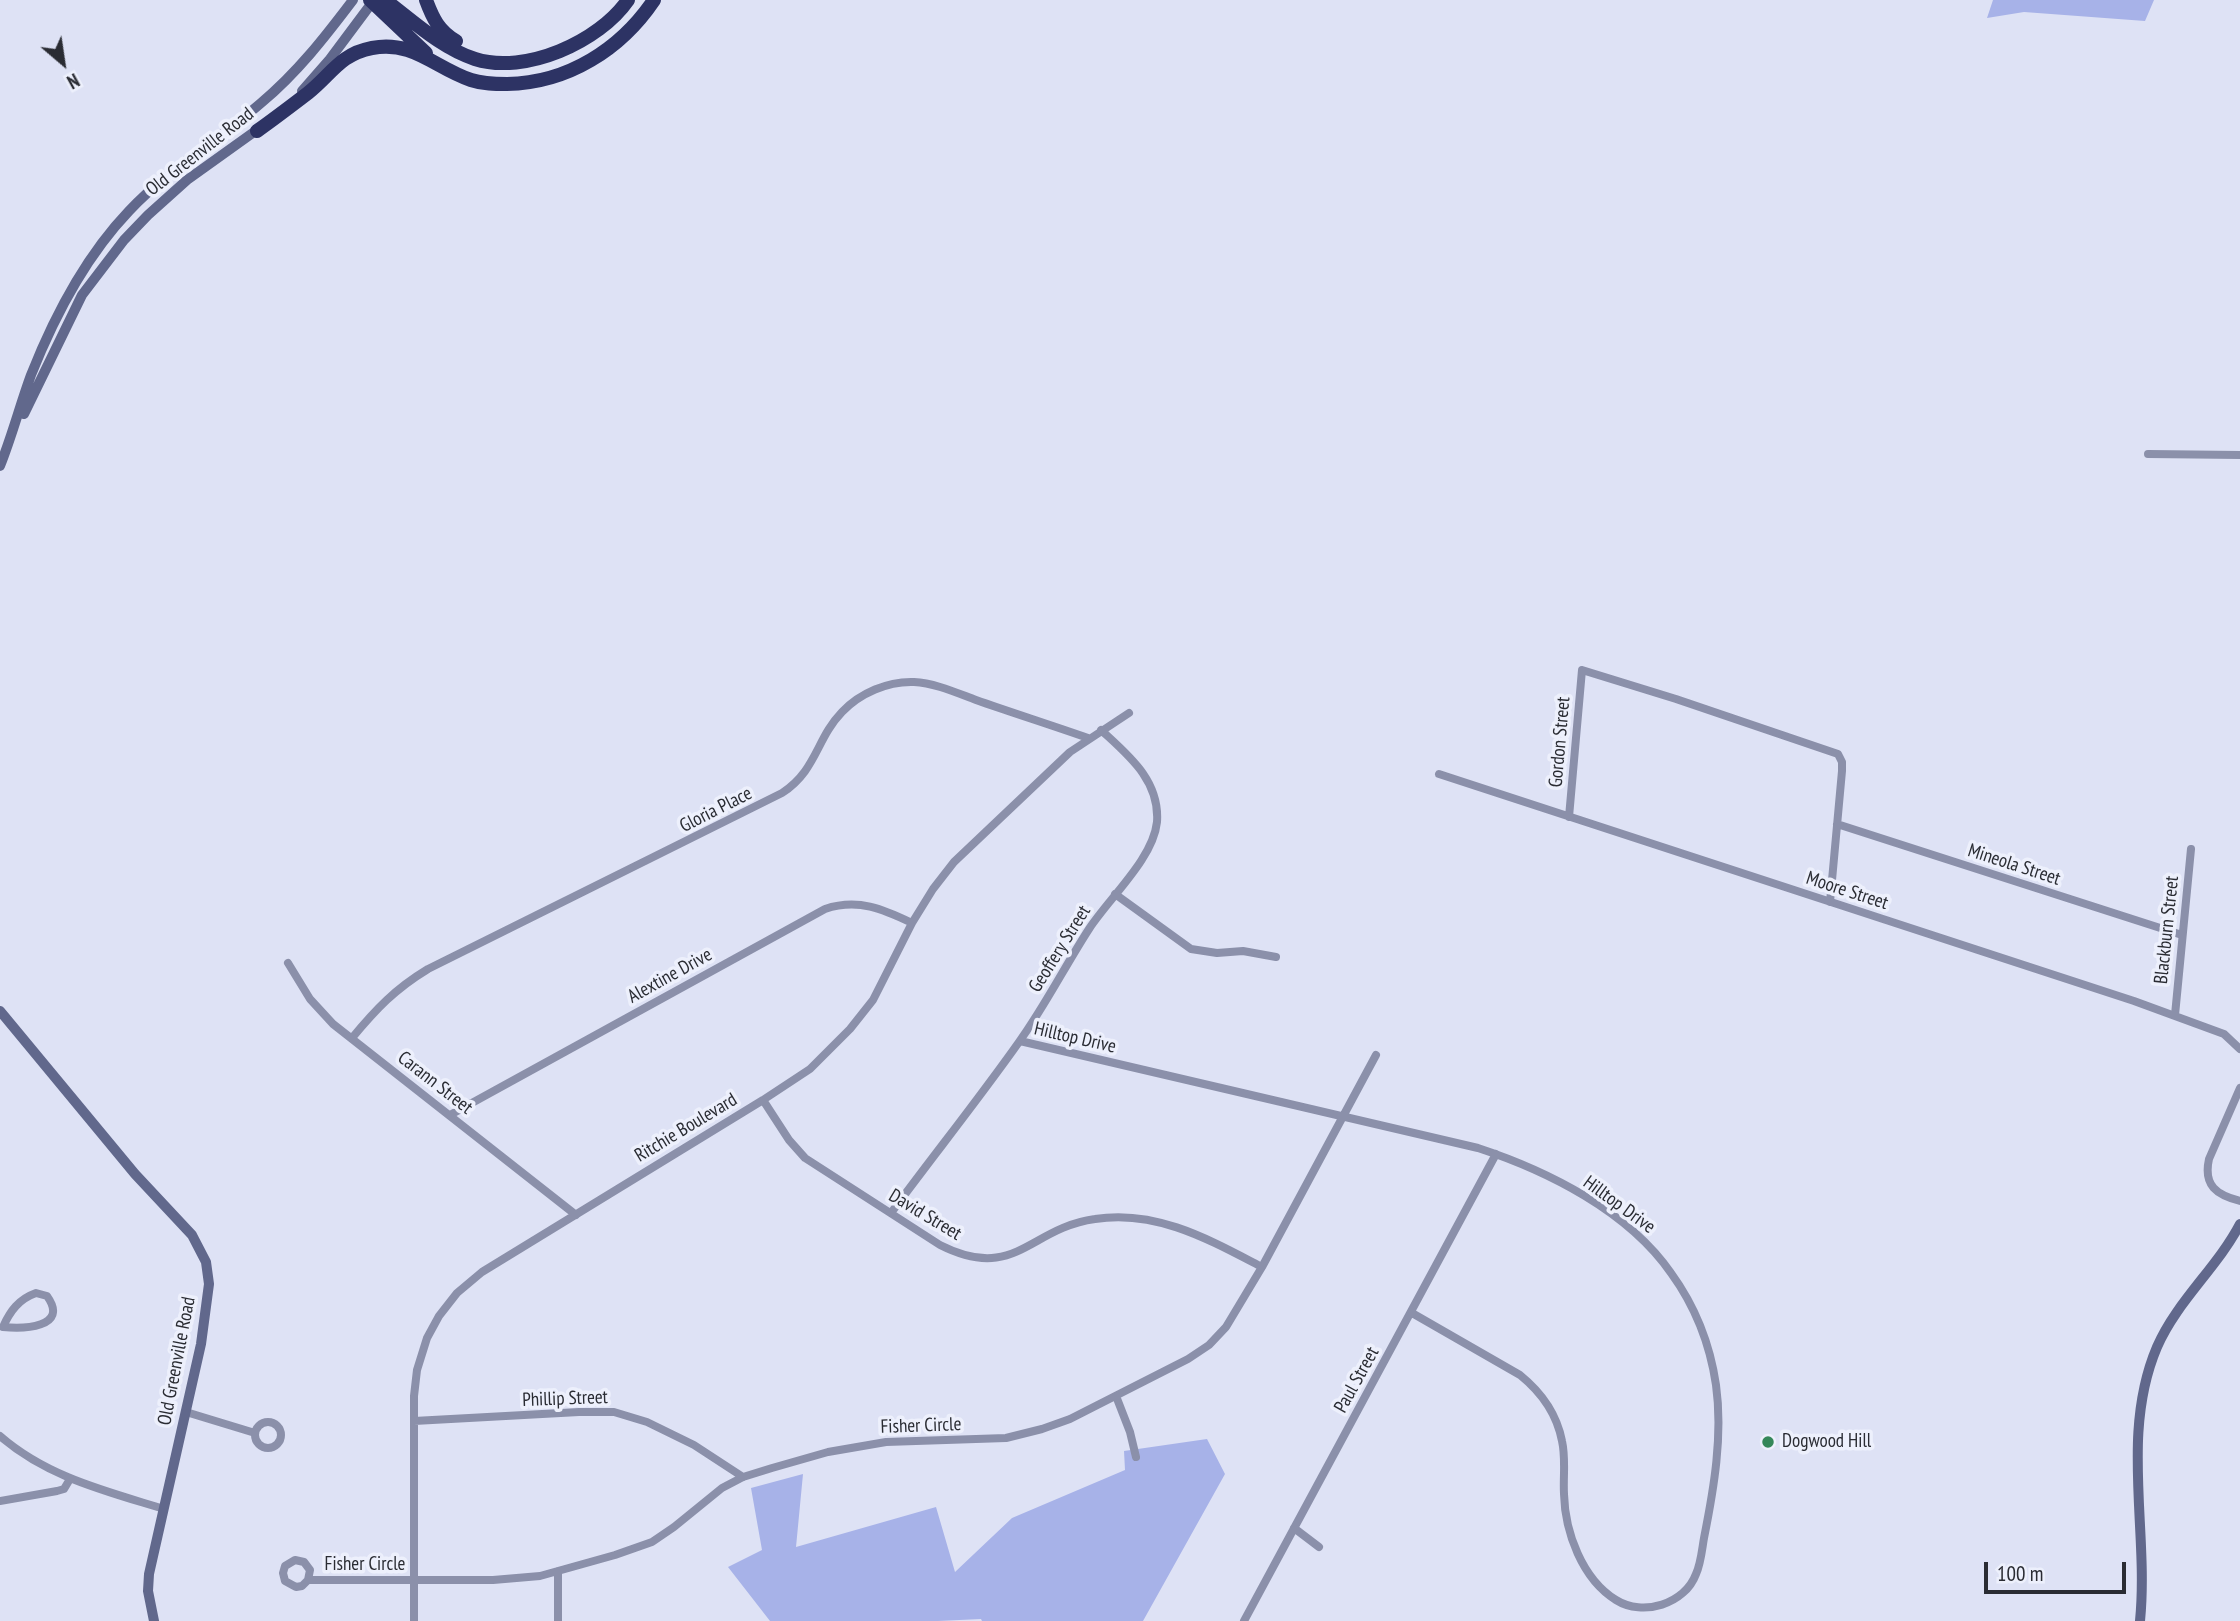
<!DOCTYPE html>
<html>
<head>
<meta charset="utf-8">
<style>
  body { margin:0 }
  #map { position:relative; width:2240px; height:1621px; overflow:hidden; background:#dee2f5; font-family:"PT Sans Narrow",sans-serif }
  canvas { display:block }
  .north { position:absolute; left:28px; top:28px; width:70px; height:70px; -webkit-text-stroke:5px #edf0fc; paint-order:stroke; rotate:151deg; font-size:19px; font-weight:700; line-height:28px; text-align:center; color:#2a2c33 }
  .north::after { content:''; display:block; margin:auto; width:24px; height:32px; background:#2a2c33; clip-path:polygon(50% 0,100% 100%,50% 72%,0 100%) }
  .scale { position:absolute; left:1984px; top:1562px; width:142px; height:32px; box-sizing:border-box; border:4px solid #2a2c33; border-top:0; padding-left:9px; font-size:21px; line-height:24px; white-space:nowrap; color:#2a2c33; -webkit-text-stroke:5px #edf0fc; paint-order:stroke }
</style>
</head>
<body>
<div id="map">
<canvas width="2240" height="1621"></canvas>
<div class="north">N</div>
<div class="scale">100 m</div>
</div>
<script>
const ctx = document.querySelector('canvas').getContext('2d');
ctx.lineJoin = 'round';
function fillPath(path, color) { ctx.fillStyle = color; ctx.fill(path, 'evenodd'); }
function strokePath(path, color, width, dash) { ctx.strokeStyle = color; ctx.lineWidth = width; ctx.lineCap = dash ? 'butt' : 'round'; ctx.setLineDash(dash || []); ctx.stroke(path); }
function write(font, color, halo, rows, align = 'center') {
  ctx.font = font + ' "PT Sans Narrow",sans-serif'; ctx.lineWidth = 7; ctx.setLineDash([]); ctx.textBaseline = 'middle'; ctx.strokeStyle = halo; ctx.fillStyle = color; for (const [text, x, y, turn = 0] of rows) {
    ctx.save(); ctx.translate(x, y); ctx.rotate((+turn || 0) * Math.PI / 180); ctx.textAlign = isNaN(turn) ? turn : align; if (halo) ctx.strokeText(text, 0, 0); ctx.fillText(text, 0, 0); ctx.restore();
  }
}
const green = new Path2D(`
  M1993 0H2154L2145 21 2024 12 1987 18Z
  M1207 1439 1225 1474 1143 1621H982L981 1619 938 1621H770L728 1567 762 1550 751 1488 803 1474 796 1547 936 1507 955 1572 1012 1518 1125 1470 1124 1451Z`);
const street = new Path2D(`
  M2148 454 2240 455
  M1439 774 2134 1001 2224 1034 2240 1049
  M1569 817 1582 670 1676 699 1838 754 1842 762V771L1830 902
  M1837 824 2182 935
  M1115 894 1191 949 1217 953 1243 951 1276 957
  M288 963 310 999 333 1024 576 1215
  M2175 1015 2191 849
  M352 1038C376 1009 395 989 428 969L782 793C817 770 816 739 842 712 860 693 888 681 914 682 935 683 957 693 976 700 1013 713 1051 725 1088 738
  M1020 1041 1478 1148C1548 1171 1628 1211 1671 1273 1695 1306 1710 1344 1716 1385 1723 1435 1714 1488 1704 1538 1702 1549 1701 1563 1696 1574 1685 1604 1643 1617 1616 1600 1582 1579 1565 1532 1564 1494 1563 1476 1566 1459 1562 1441 1557 1415 1541 1392 1520 1375L1412 1313
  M2240 1088 2209 1159C2203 1186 2217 1195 2240 1201
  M763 1100 789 1140 805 1158 940 1245C1015 1283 1029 1228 1095 1219 1156 1209 1210 1240 1262 1267
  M450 1115 825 909C858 898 883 909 912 923
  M891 1213C933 1156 978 1100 1019 1042 1045 1006 1065 966 1089 929 1110 897 1153 859 1157 822 1160 780 1128 755 1101 730
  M36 1293 47 1296C70 1328 22 1329 3 1327 10 1311 19 1299 36 1293Z
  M1116 1396 1130 1432 1136 1457
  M186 1412 255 1433
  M414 1421 579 1412H614L647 1422 694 1445 743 1477
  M255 1435a13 13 0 1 1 26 0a13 13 0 1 1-26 0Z
  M0 1436C47 1477 106 1491 164 1509
  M0 1501 57 1491 64 1489 70 1479
  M1294 1528 1319 1547
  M558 1571V1621
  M308 1580 310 1570 304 1562 295 1560 285 1566 283 1573 285 1581 296 1587 302 1586 308 1580H493L540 1576 615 1555 652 1542 674 1527 722 1488 743 1477 772 1468 828 1452 886 1442 1006 1438 1042 1429 1070 1419 1188 1359 1209 1345 1226 1327 1262 1267 1376 1055
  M414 1621V1396L417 1370 427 1338 439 1316 457 1293 482 1272 763 1100 810 1069 850 1029 873 1000 912 923 933 889 954 862 1070 752 1129 713
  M1244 1621 1496 1154`);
const secondary = new Path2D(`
  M302 91 330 59 374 0
  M24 414 82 295 124 240 148 215 187 180 261 127
  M0 466C12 436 20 405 31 375 54 317 85 257 129 211 170 168 217 141 261 103 297 73 325 37 353 0
  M0 1011 135 1174 192 1235 206 1262 209 1284 201 1344 149 1574 148 1591 154 1621
  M2140 1621C2149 1530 2120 1434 2157 1347 2177 1301 2217 1268 2240 1224`);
const highway = new Path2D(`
  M370 0 426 53
  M385 0C413 21 441 48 475 59 525 75 599 42 628 0
  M426 0C433 19 439 31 456 41
  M257 131C274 119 291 106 308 93 331 75 340 54 372 48 413 40 435 68 471 80 483 84 495 84 507 84 568 83 621 49 654 0`);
const markers = [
  [1768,1442,7,"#348759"]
];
const streetNames = [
  ["Old Greenville Road",200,152,-38],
  ["Gordon Street",1560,742,-85],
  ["Gloria Place",716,810,-27],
  ["Mineola Street",2014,865,18],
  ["Moore Street",1847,891,18],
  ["Blackburn Street",2167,930,-84],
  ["Geoffery Street",1060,949,-58],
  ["Alextine Drive",670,976,-29],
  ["Hilltop Drive",1075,1038,13],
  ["Carann Street",435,1083,38],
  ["Ritchie Boulevard",686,1128,-31],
  ["Hilltop Drive",1619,1205,36],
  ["David Street",925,1215,31],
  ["Old Greenville Road",177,1361,-79],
  ["Paul Street",1357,1380,-61],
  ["Phillip Street",565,1399,-2],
  ["Fisher Circle",921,1426,-2],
  ["Fisher Circle",365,1565]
];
const poiNames = [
  ["Dogwood Hill",1782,1442]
];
fillPath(green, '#a7b2e8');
strokePath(street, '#8b90aa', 8);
strokePath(secondary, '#61688c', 10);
strokePath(highway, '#2d3364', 14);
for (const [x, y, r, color] of markers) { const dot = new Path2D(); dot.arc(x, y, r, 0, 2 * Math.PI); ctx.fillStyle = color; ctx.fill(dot); strokePath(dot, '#edf0fc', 2.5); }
write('19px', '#2a2c33', '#edf0fc', streetNames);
write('19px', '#2a2c33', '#edf0fc', poiNames, 'left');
</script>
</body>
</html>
